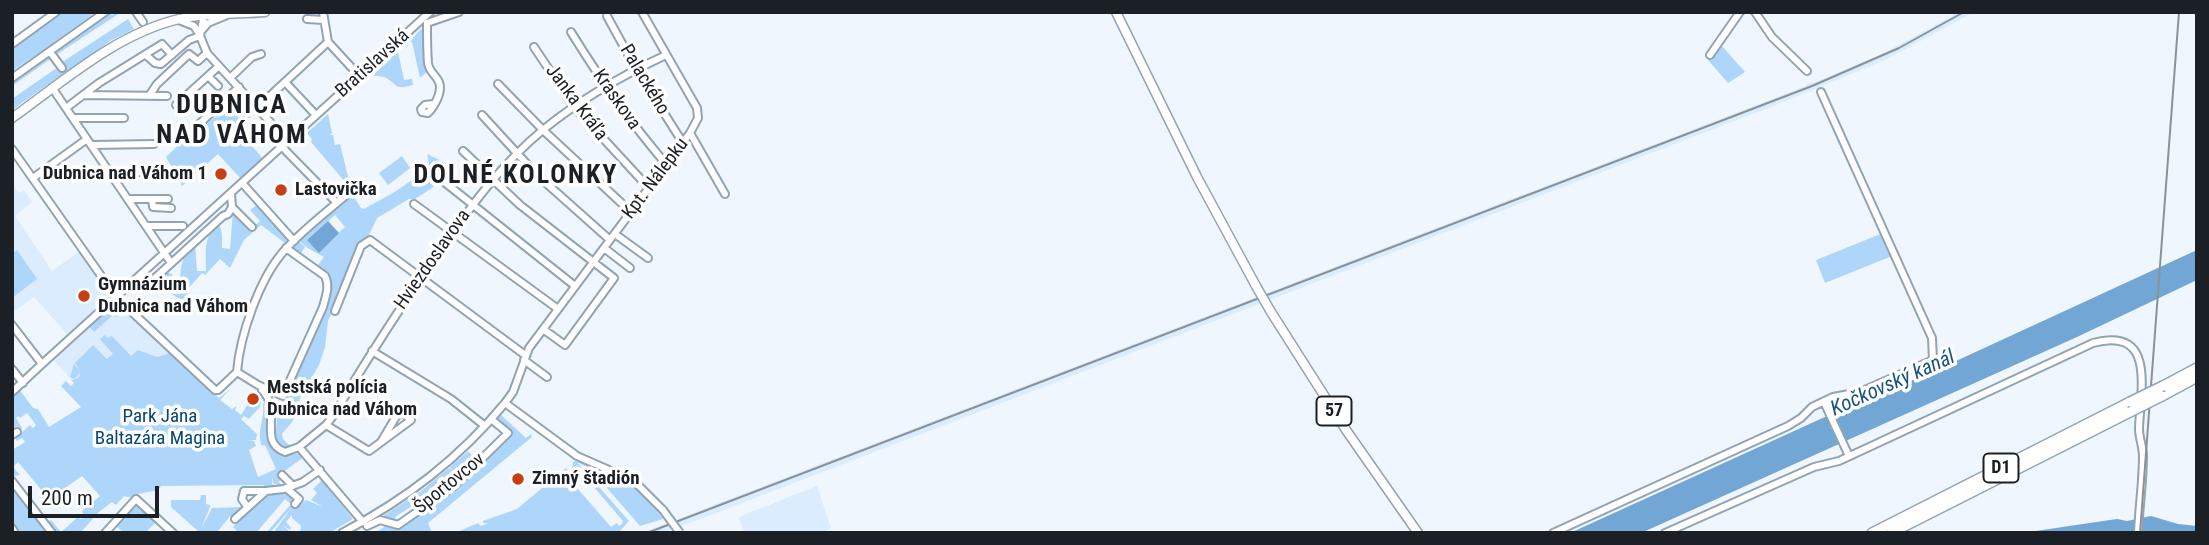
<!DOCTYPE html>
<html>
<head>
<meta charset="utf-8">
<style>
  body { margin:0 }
  #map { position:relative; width:2209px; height:545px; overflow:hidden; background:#eff6fd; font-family:"Roboto Condensed",sans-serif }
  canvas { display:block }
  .frame { position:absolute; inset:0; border:14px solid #1a2026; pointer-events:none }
  .scale { position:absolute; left:28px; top:486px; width:131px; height:32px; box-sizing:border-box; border:4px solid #1a2026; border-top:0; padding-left:9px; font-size:21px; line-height:24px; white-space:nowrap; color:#1a2026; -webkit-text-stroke:5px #fff; paint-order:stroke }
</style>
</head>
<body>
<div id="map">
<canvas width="2209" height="545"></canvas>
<div class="frame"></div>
<div class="scale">200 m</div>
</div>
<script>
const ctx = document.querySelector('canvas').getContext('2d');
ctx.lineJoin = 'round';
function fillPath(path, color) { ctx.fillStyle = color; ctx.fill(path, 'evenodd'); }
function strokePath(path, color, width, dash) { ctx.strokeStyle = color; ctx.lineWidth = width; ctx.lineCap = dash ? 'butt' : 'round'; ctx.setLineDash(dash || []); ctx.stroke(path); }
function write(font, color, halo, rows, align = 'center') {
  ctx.font = font + ' "Roboto Condensed",sans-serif'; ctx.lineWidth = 7; ctx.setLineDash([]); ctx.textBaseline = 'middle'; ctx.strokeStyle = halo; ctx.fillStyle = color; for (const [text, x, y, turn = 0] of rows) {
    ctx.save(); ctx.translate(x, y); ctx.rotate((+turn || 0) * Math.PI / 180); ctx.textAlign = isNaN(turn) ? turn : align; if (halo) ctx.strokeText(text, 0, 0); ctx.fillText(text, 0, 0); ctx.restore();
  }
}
const built = new Path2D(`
  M1959 12H1974L1885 60 1776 105 695 521 661 533H641L1806 86 1807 84 1816 82 1886 52Z
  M12 183 19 193 24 190 32 202 15 216 52 271 80 251 110 295 67 334 34 297 12 313Z
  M114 301 170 353 91 402 52 358Z
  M817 486 831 528 822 533H745L739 518 744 515Z`);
const green = new Path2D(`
  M61 12H96L54 42 55 45 40 56 37 54 12 71V48Z
  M110 12 112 15 117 12 120 13 56 55 61 63 128 19 134 29 110 41 66 72 56 59 64 73 12 110V99L58 67 52 58 12 86V81Z
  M423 27 428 71 420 78 412 42H409Z
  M1722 46 1745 72 1728 83 1708 60Z
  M402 47 398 52 404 80 412 79 413 85C396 89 400 88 388 79 384 76 376 76 371 75Z
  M238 91 256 111 238 130 265 161 243 181 218 154 182 186 166 157 203 122 207 124 230 104 229 100Z
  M328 114 332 133 329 135H333L335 145 340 144 351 189 311 142 312 139 307 133Z
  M427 154 452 166 432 188 415 199H409L377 218 328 321 325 347 319 365 300 398 298 410 292 422 282 434 283 439 293 449 279 446 275 438 278 409 309 347 326 302 328 280 290 248 298 240 305 247 301 253 318 265 324 257 306 247 299 240 352 194 361 208 364 209 393 193 430 168ZM335 215 345 227 322 248 307 240Z
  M402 156 410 168 388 185 379 173Z
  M258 204 290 240 277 256 285 243 261 225 244 240 230 268 220 259 205 275 202 273 187 290 189 293 183 299C173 299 164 285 157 277L169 267V273L172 274V294H180C181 271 178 259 195 244L197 271H206C206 251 203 237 218 223 223 231 222 238 222 248L230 249 233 210 251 229 260 221 250 210Z
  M1883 233 1892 256 1825 283 1816 260Z
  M17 250 37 279 12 298V254Z
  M114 301 125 312 116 317 113 315 94 332 88 325Z
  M105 335 107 338 112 336 131 356 138 350 157 357 170 353 219 398 230 389 220 400 232 409 237 406 235 410 241 415 248 404 252 407 261 394 255 387 262 395 260 407 249 419 244 416 241 419 257 434 256 440H248L254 441 256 446 249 450 258 477 276 469 265 445 262 446C256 433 265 418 263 404L266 399C272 425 255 463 300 453L304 457 279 475 281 478 279 482 283 486 286 483 288 485 283 488 273 483 272 476V484L280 487 264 489V485L161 486 158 490 138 494 133 498 124 496 116 505 112 502 99 512 80 533H57L49 521 51 520 61 532 78 517 80 519 84 518 82 511 100 496 82 476 49 499 18 462 13 467 20 475 12 476V450L25 442 22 438 17 441 15 438 30 425 33 428 36 425 27 413 20 418 19 416 16 418 22 428 21 430 17 426 13 429 12 396 19 389 33 408 38 409 49 427 81 407 61 386 66 381 71 386 74 383 71 380C75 380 80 378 80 373L74 379 70 377 74 364 81 372 75 363 93 345 107 359 113 354 100 339Z
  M501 415 526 438 531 434 532 437 428 523 432 533H375L384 527 381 521 399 528 457 486 508 435 496 421Z
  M468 451 473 456 455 473 459 479 451 486 441 475 445 481 416 503 414 501 415 504 395 517 398 523 380 518 421 491 449 468 452 470 450 467Z
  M575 461H578L594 468V474L587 467 577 462 629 521 620 531 455 533 478 523 481 526 488 523H483V521L517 509 566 468 568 471 565 474 611 527 617 523 619 526 622 524 623 521 576 466 572 468 573 462Z
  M605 474C631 476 649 499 663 519L640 526 607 488 603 482Z
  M322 480 353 519 329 533H300L301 526 292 518V515L286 522 291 528 290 530 283 525 289 531 287 533H273L293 506 270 533H266L291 504 285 499 256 533H239L233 527 227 533 261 498 285 490 284 493 301 504 306 500 323 507 311 500 317 493 313 489Z
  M12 489 47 533H20L12 521Z
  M201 495H206V504L210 505V507L201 529 212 508 241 507V513L233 518 230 516 218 531 219 533 199 532 171 507V500H200Z
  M139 502 157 521 146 532 124 533 117 527Z`);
const water = new Path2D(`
  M328 221 339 233 319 253 307 240Z
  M2197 250V280L2077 337 1641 533H1570L1827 416 1943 367Z
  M2151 516 2178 524 2197 526V533H2022L2117 519 2127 521Z`);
const minor = new Path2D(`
  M136 12 143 22
  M323 12 328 42
  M1755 12 1772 37 1807 71
  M204 14 200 36 207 53 282 135 283 147 286 151 337 203
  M607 16 636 69 683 143
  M307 19 324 20
  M179 20 194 26 200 35
  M427 23C427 36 427 50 428 63 429 72 436 75 439 82 443 92 434 107 428 113L422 112 421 109 425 105 434 104
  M427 23 459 12
  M202 30 208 23 225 16
  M571 32C600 79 630 122 666 164
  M328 42 351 67
  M12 44 56 12
  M534 47 574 107 649 188
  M50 52 62 68
  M146 55 155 63 161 64 189 40 200 36
  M1710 55 1740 12
  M208 76 218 86
  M12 78 105 12
  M230 78 252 57 261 54
  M285 82 313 112
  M498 84 543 130 631 212
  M53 89 171 263
  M84 95 167 96
  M149 96 157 84 189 54 198 61 207 53
  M176 105 219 66
  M66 108 99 83 162 44 172 55
  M257 108 328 42
  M482 115 537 175 610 240
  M73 118H124
  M197 126 239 87
  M690 133 725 194
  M92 145 154 144
  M12 149 116 297 215 390H218L237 372
  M463 151 520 205 614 278 565 345 543 329
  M110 172H153
  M33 178 87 139
  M443 181 575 286
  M243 184 294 241
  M231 194 232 207 252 227
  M129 199H168
  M152 199 153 207 171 208
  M414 204 558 309
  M147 226H183
  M615 234 648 258
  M604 248 630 268
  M155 278 223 216 228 214 232 207
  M335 311 361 246 370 240 525 355
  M12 325 42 364 12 392
  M372 351 451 399 485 426
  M524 360 547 377
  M42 364 430 12
  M12 369 23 383
  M237 372 258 385 283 396 323 307C326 295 330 287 325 276L286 248
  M237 372C240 335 259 280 283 252 303 229 328 211 351 191
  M262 390C283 411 257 442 285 452L299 447 363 522
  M1824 402 1849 456
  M505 403 513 392 529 348 690 133 698 118 697 108 642 12
  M326 425 369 451 411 420 400 410 381 442
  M12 435 17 432
  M299 447 326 425 333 416C366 361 400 307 437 255 468 210 500 165 544 129 581 99 623 75 666 55
  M282 475 293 486
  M12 481 52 533
  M286 488 299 499 295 504
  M246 505 242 499 244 491H265
  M235 519 266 491 284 489 303 482 320 470
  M367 526 380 520 398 525 454 486 508 433 491 419
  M12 528 15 533
  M105 533 136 499 173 533
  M342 533C406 499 459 459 505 403L577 456 634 481 663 510
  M1553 533 1788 426 1801 418 1812 407 1833 397 1860 392 1933 360 1932 338 1821 92
  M1665 533 1814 467 1839 461 2093 343C2157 326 2140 391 2139 429 2139 438 2143 447 2143 456 2143 482 2139 507 2138 533`);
const major = new Path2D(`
  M1116 12 1197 177 1256 286
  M12 118C64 81 116 34 179 19 207 13 237 14 265 12
  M1271 312 1346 430 1418 533`);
const highway = new Path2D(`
  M2163 386 2197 368
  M2162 396 2197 377
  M1872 533 2130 402
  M1891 533 2130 412`);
const rail = new Path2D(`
  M647 533 1812 86 1899 48 1964 12
  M2140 533 2179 12`);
const minorBridge = new Path2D(`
  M663 510 680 533`);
const majorBridge = new Path2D(`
  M1256 286 1271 312`);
const highwayBridge = new Path2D(`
  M2130 402 2163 386
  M2130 412 2162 396`);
const markers = [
  [221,174,7,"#c73e13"],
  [281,190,7,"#c73e13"],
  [84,296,7,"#c73e13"],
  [253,399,7,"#c73e13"],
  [518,479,7,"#c73e13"]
];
const shields = [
  [1334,411,35],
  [2001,468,35]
];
const shieldNames = [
  ["57",1334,411],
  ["D1",2001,468]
];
const streetNames = [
  ["Bratislavská",373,64,-42],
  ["Palackého",644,80,59],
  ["Kraskova",616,100,55],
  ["Janka Kráľa",576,103,53],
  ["Kpt. Nálepku",656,179,-53],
  ["Hviezdoslavova",433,260,-55],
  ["Športovcov",450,484,-39]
];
const poiNames = [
  ["Dubnica nad Váhom 1",207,174,"right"],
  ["Lastovička",295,190],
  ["Gymnázium",98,285],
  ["Dubnica nad Váhom",98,307],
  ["Mestská polícia",267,388],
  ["Dubnica nad Váhom",267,410],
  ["Zimný štadión",532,479]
];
const parkNames = [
  ["Park Jána",160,417],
  ["Baltazára Magina",160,439]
];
const waterNames = [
  ["Kočkovský kanál",1893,384,-24]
];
const districtNames = [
  ["DUBNICA",232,106],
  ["NAD VÁHOM",232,136],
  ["DOLNÉ KOLONKY",516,176]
];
fillPath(built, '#daecfe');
fillPath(green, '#aed6fb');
fillPath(water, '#72a6d4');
strokePath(minor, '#92a3b2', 10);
strokePath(major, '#92a3b2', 11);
strokePath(highway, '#92a3b2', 12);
strokePath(minor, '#fff', 6);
strokePath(major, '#fff', 8);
strokePath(highway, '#fff', 9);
strokePath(rail, '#8a9197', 2);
strokePath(minorBridge, '#92a3b2', 10, []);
strokePath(majorBridge, '#92a3b2', 11, []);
strokePath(highwayBridge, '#92a3b2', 12, []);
strokePath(minorBridge, '#fff', 6);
strokePath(majorBridge, '#fff', 8);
strokePath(highwayBridge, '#fff', 9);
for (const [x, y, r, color] of markers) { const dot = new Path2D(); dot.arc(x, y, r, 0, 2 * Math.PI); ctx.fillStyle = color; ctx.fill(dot); strokePath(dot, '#fff', 2.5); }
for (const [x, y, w] of shields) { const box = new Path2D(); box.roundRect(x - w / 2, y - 14.5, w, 29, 5); ctx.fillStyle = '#fff'; ctx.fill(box); strokePath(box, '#1a2026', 2); }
write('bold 18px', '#1a2026', null, shieldNames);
write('19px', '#1a2026', '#fff', streetNames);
write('bold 19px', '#1a2026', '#fff', poiNames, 'left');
write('19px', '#054570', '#fff', parkNames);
write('italic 21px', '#1a5380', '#fff', waterNames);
ctx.letterSpacing = '2px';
write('bold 26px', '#1a2026', '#fff', districtNames);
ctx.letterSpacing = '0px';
</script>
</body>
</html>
